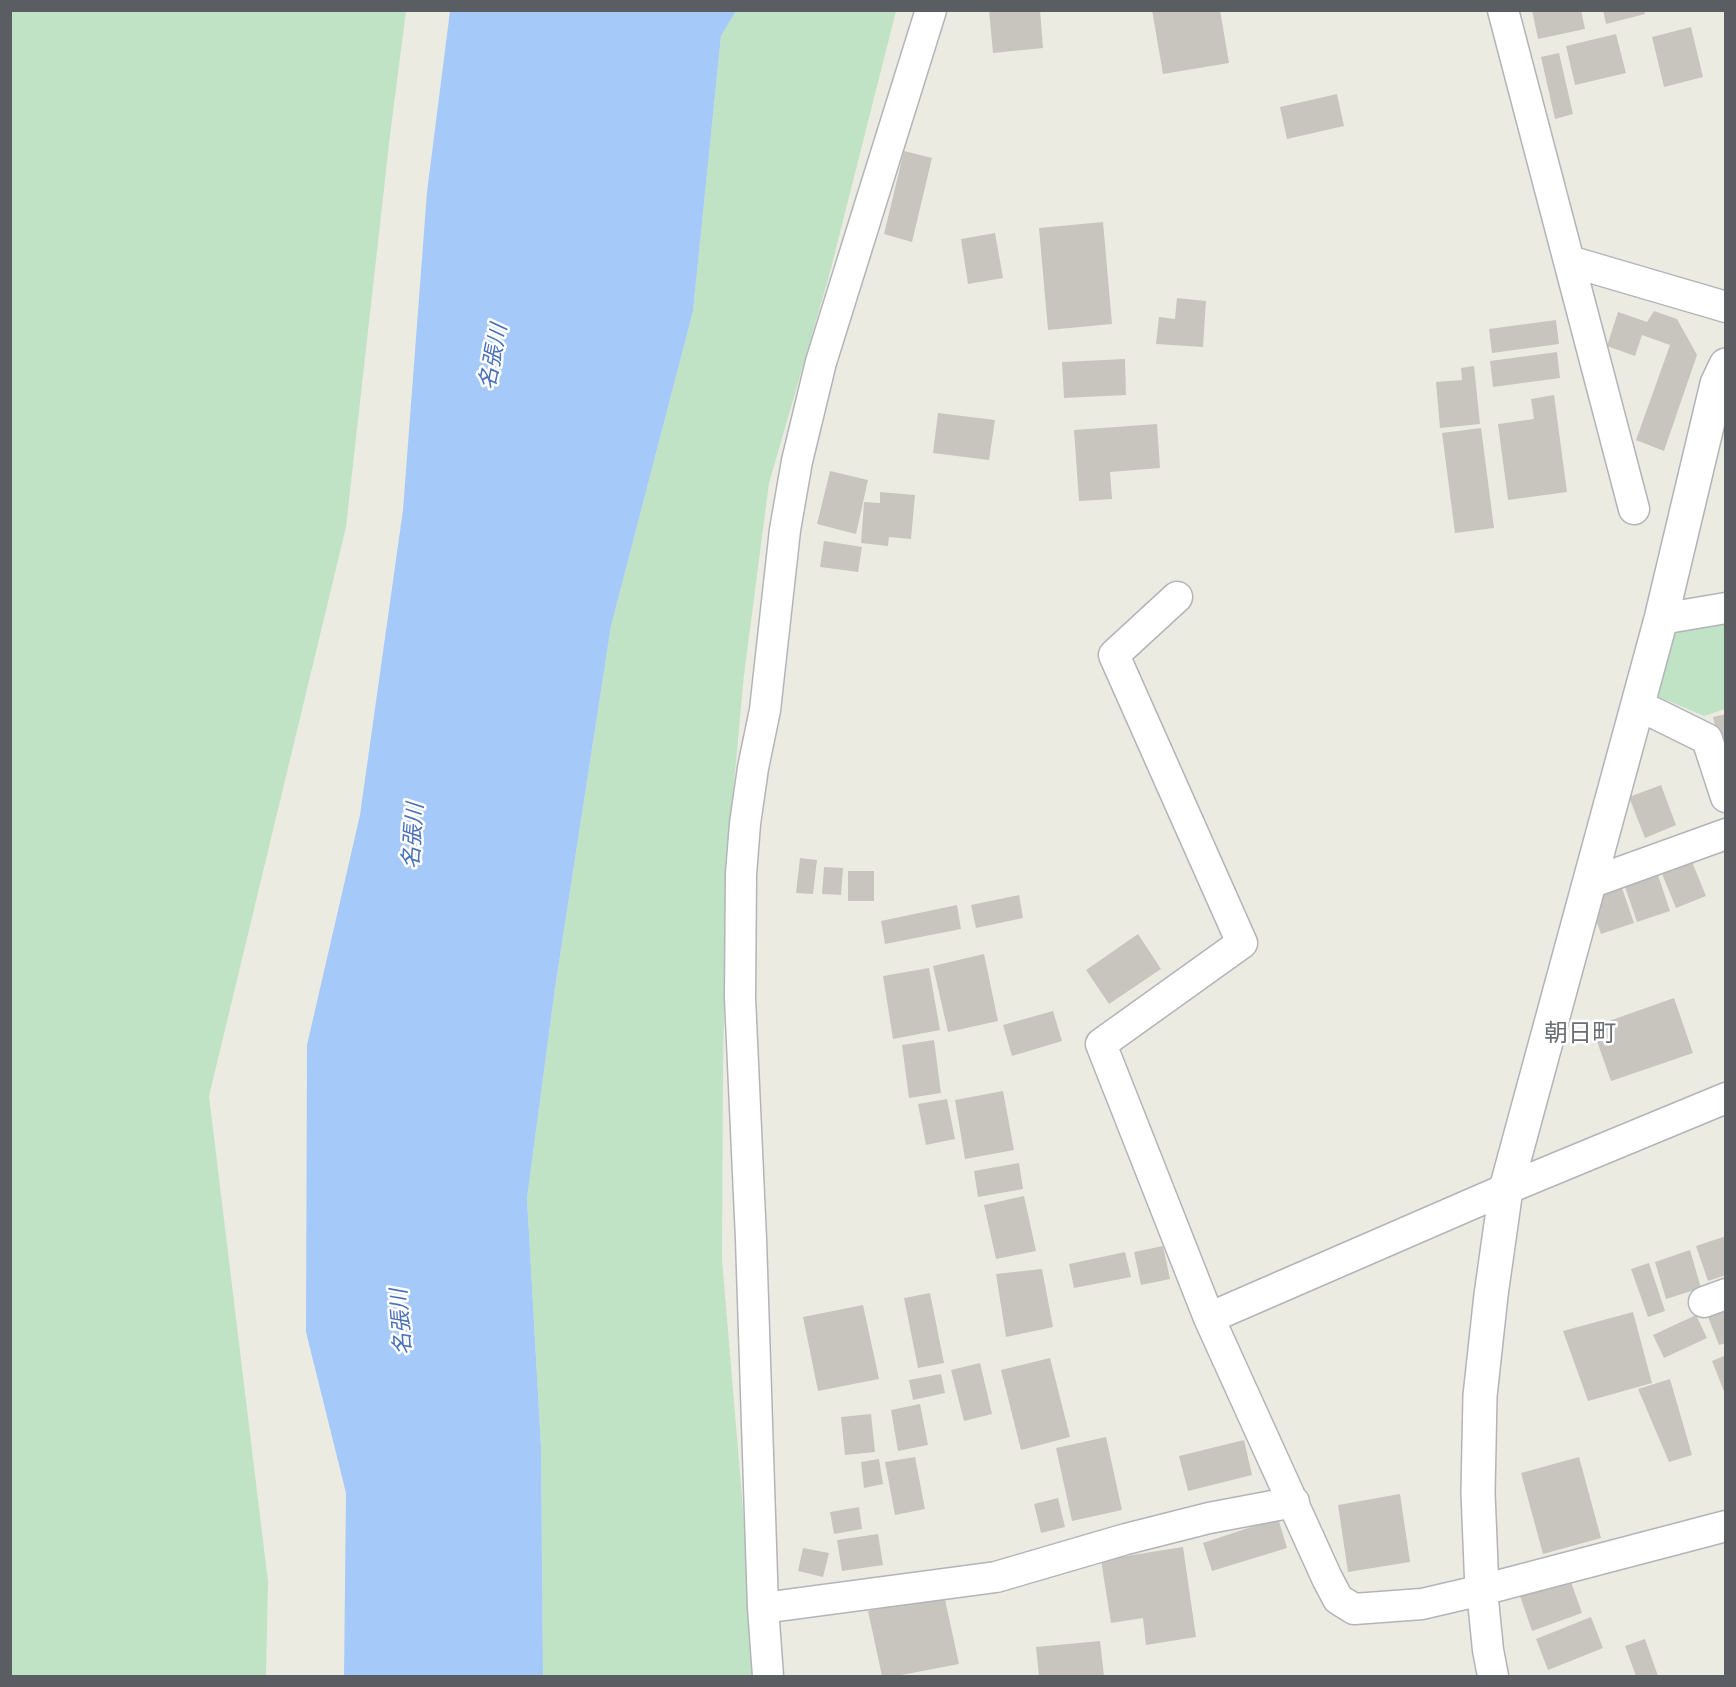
<!DOCTYPE html>
<html>
<head>
<meta charset="utf-8">
<style>
	body { margin:0 }
	#map { position:relative; width:1736px; height:1687px; overflow:hidden; background:#ecebe2; font-family:"Fira Sans Condensed",sans-serif }
	canvas { display:block }
	.frame { position:absolute; inset:0; border:12px solid #5a5d62; pointer-events:none }
</style>
</head>
<body>
<div id="map">
<canvas width="1736" height="1687"></canvas>
<div class="frame"></div>
</div>
<script>
const ctx = document.querySelector('canvas').getContext('2d');
ctx.lineJoin = 'round';
function paint(path, color) { ctx.fillStyle = color; ctx.fill(path, 'evenodd'); }
function strokePath(path, color, width, dash) { ctx.strokeStyle = color; ctx.lineWidth = width; ctx.lineCap = dash ? 'butt' : 'round'; ctx.setLineDash(dash || []); ctx.stroke(path); }
function drawText(font, color, halo, rows, align = 'center') {
  ctx.font = font + ' "Fira Sans Condensed","Noto Sans JP",sans-serif'; ctx.lineWidth = 5; ctx.setLineDash([]); ctx.textBaseline = 'middle'; ctx.strokeStyle = halo; ctx.fillStyle = color; for (const [text, x, y, turn = 0] of rows) {
    ctx.save(); ctx.translate(x, y); ctx.rotate((+turn || 0) * Math.PI / 180); ctx.textAlign = isNaN(turn) ? turn : align; if (halo) ctx.strokeText(text, 0, 0); ctx.fillText(text, 0, 0); ctx.restore();
  }
}
paint(new Path2D(`
	M11,10L406,11L390,135L346,527L209,1096L268,1582L266,1676H11Z
	M736,11H896L829,276L769,483L744,675L727,858L723,1065L722,1259L757,1676H543L541,1447L527,1198L555,988L611,626L693,311L721,36Z
	M1725,620V709L1704,716L1647,692L1668,629Z`), '#c0e2c5');
paint(new Path2D(`
	M450,11H736L721,36L693,311L611,626L555,988L527,1198L541,1447L543,1676H344L346,1493L306,1332L307,1045L360,815L403,510L427,192Z`), '#a5c9f8');
paint(new Path2D(`
	M989,10H1040L1043,48L993,53Z
	M1152,10H1220L1229,63L1163,74Z
	M1532,10H1581L1585,29L1538,39Z
	M1603,10H1644L1645,14L1606,24Z
	M1691,27L1703,77L1664,87L1652,37Z
	M1616,34L1626,73L1575,85L1566,46Z
	M1559,53L1573,114L1555,119L1541,57Z
	M1337,94L1344,126L1287,139L1280,107Z
	M904,151L932,158L912,242L884,234Z
	M1103,222L1112,324L1048,330L1039,228Z
	M995,233L1003,278L968,284L961,239Z
	M1177,298L1206,301L1203,347L1156,344L1159,317L1175,319Z
	M1654,311L1677,319L1697,355L1664,451L1636,440L1670,345L1642,335L1635,356L1607,346L1618,312L1647,322Z
	M1556,320L1559,344L1492,353L1489,329Z
	M1557,352L1560,378L1493,387L1490,361Z
	M1125,359L1126,395L1064,398L1062,362Z
	M1474,366L1480,424L1440,428L1436,382L1462,380L1461,368Z
	M1554,395L1567,492L1508,500L1498,424L1534,419L1531,399Z
	M938,413L995,420L989,460L933,453Z
	M1157,424L1160,468L1110,472L1112,499L1079,501L1074,430Z
	M1481,428L1494,528L1455,533L1442,433Z
	M830,471L868,480L856,534L817,524Z
	M880,492L915,495L911,539L889,537L888,546L861,543L864,502L880,503Z
	M824,541L862,547L858,572L820,567Z
	M1726,714V769H1725L1713,717Z
	M1661,785L1676,825L1645,838L1629,797Z
	M1690,857L1706,896L1676,908L1660,869Z
	M800,858L817,860L813,894L796,893Z
	M824,867L843,868L841,895L822,894Z
	M848,871H874V901H848Z
	M1657,872L1670,911L1637,922L1624,884Z
	M1621,885L1634,923L1601,934L1588,897Z
	M1019,895L1023,918L976,928L971,905Z
	M957,905L961,929L885,944L881,921Z
	M1138,934L1161,969L1109,1004L1086,970Z
	M984,954L998,1021L948,1032L933,966Z
	M929,968L940,1030L893,1039L883,976Z
	M1674,998L1693,1053L1611,1081L1592,1027Z
	M1053,1011L1062,1041L1012,1056L1003,1025Z
	M934,1040L941,1093L909,1098L902,1045Z
	M1003,1091L1014,1150L965,1159L955,1100Z
	M947,1099L955,1139L926,1145L918,1104Z
	M1019,1163L1023,1189L978,1197L974,1171Z
	M1024,1196L1036,1251L996,1259L984,1205Z
	M1726,1236V1275L1708,1281L1696,1246Z
	M1163,1246L1170,1279L1141,1285L1134,1252Z
	M1690,1250L1701,1288L1666,1299L1655,1262Z
	M1125,1252L1131,1277L1074,1288L1069,1264Z
	M1649,1263L1665,1311L1648,1317L1631,1269Z
	M1042,1269L1053,1327L1006,1337L996,1274Z
	M930,1293L944,1363L918,1368L904,1298Z
	M863,1305L879,1379L818,1391L803,1317Z
	M1726,1311V1343L1719,1345L1708,1317Z
	M1633,1312L1652,1383L1588,1401L1563,1331Z
	M1696,1315L1707,1338L1664,1358L1653,1335Z
	M1726,1355V1394H1725L1712,1361Z
	M1050,1358L1070,1437L1021,1450L1001,1370Z
	M980,1363L992,1414L964,1421L951,1370Z
	M941,1374L945,1393L913,1400L909,1380Z
	M1670,1379L1692,1455L1669,1462L1638,1389Z
	M920,1404L928,1445L898,1451L891,1410Z
	M871,1414L875,1452L845,1455L841,1417Z
	M1106,1437L1122,1510L1072,1521L1056,1448Z
	M1244,1440L1252,1475L1188,1491L1179,1456Z
	M915,1457L925,1509L895,1515L885,1462Z
	M1579,1457L1601,1538L1543,1554L1521,1473Z
	M879,1459L883,1484L864,1488L861,1462Z
	M1400,1494L1410,1562L1348,1572L1338,1505Z
	M1058,1498L1065,1527L1041,1533L1034,1504Z
	M859,1507L862,1529L834,1534L830,1512Z
	M1278,1518L1287,1548L1212,1571L1203,1543Z
	M878,1534L883,1565L842,1571L837,1540Z
	M1183,1547L1196,1637L1146,1645L1143,1618L1111,1623L1101,1560Z
	M803,1548L829,1553L823,1577L798,1571Z
	M1570,1579L1582,1613L1532,1631L1520,1596Z
	M944,1595L959,1664L896,1676H882L868,1611Z
	M1591,1617L1603,1648L1548,1670L1536,1639Z
	M1645,1639L1658,1676H1636L1625,1646Z
	M1100,1641L1104,1676H1039L1036,1647Z`), '#c8c5bf');
const minor = new Path2D(`
	M1503,10L1634,509
	M1569,261L1726,307
	M1177,597L1114,655L1242,943L1101,1044L1209,1318L1327,1578L1338,1599L1354,1609L1422,1604L1482,1590L1726,1526
	M1661,619L1726,608
	M1638,705L1707,739L1726,797
	M1590,883L1726,834
	M1704,1302L1726,1294
	M1209,1318L1506,1189L1726,1098
	M1482,1590L1488,1650L1493,1676
	M763,1608L996,1577L1126,1539L1209,1518L1294,1502
	M768,1676L763,1608L751,1239L740,998L741,874L745,824L753,768L765,710L785,530L797,461L821,362L931,10`);
const tertiary = new Path2D(`
	M1482,1590L1478,1493L1480,1396L1491,1295L1506,1189L1661,619L1717,384L1726,365`);
strokePath(minor, '#b2b4b8', 33);
strokePath(tertiary, '#b2b4b8', 36);
strokePath(minor, '#fff', 30);
strokePath(tertiary, '#fff', 33);
drawText('italic 22px', '#4a71ba', '#fff', [
	["名張川",494,357,-79],
	["名張川",414,836,-86],
	["名張川",402,1322,-94]
]);
drawText('24px', '#6b6e74', '#fff', [
	["朝日町",1580,1034]
]);
</script>
</body>
</html>
